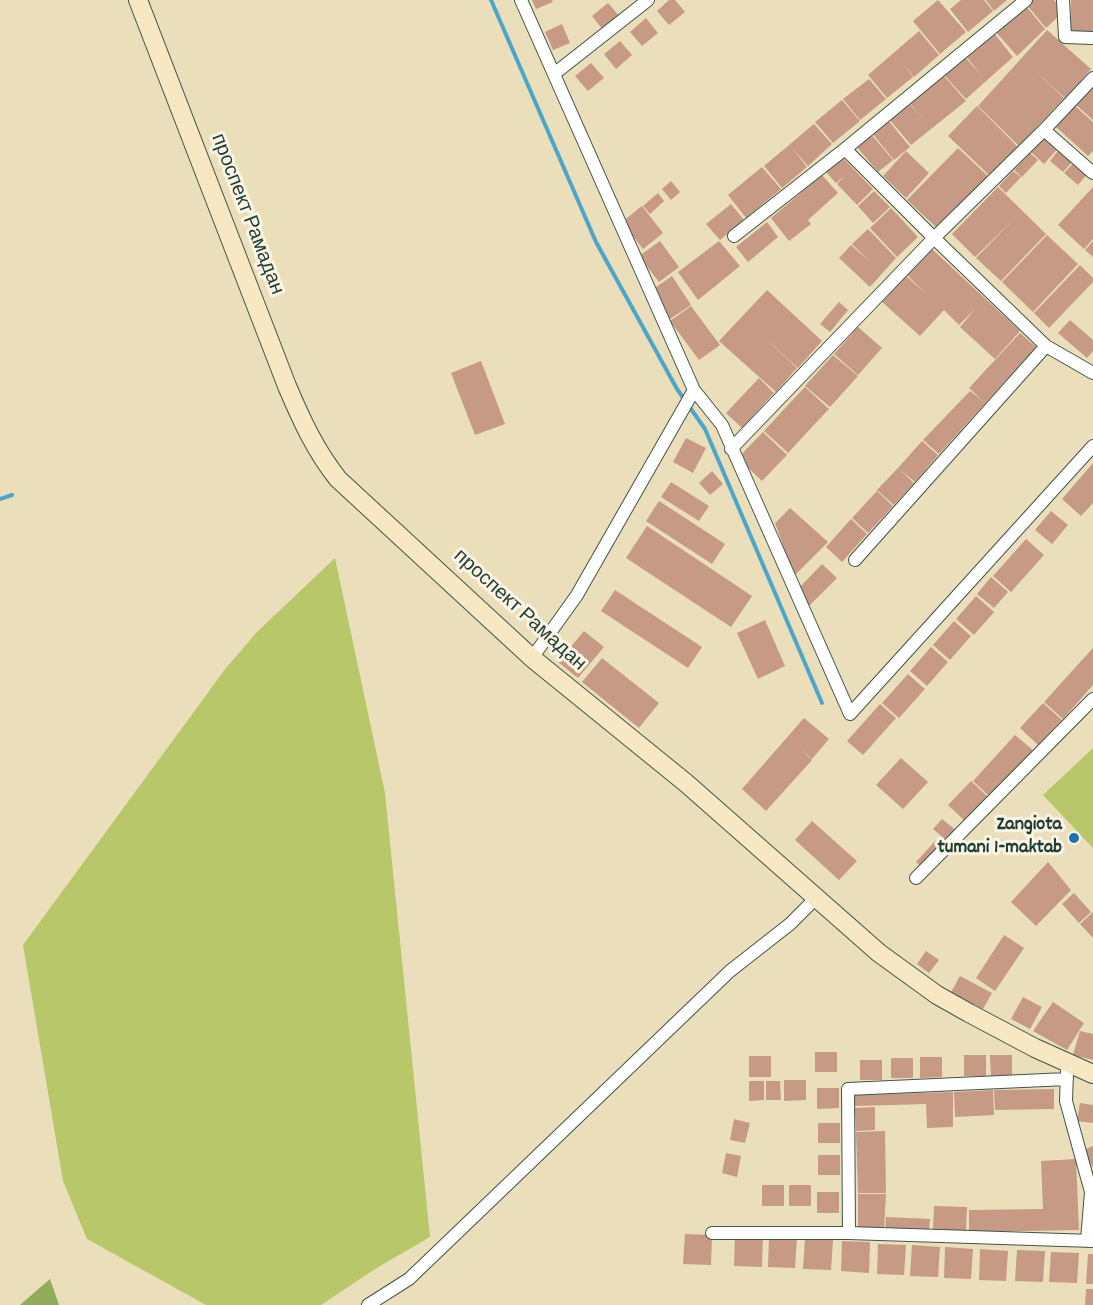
<!DOCTYPE html>
<html>
<head>
<meta charset="utf-8">
<style>
	body { margin:0 }
	canvas { display:block; background:#ebdeba }
</style>
</head>
<body>
<canvas width="1093" height="1305"></canvas>
<script>
const ctx = document.querySelector('canvas').getContext('2d');
ctx.lineJoin = 'round';
function paint(path, color) { ctx.fillStyle = color; ctx.fill(path, 'evenodd'); }
function strokePath(path, color, width, dash) { ctx.strokeStyle = color; ctx.lineWidth = width; ctx.lineCap = dash ? 'butt' : 'round'; ctx.setLineDash(dash || []); ctx.stroke(path); }
function drawText(font, color, halo, rows, align = 'center') {
  ctx.font = font + ' Dekko,sans-serif'; ctx.lineWidth = 6; ctx.setLineDash([]); ctx.textBaseline = 'middle'; ctx.strokeStyle = halo; ctx.fillStyle = color; for (const [text, x, y, turn = 0] of rows) {
    ctx.save(); ctx.translate(x, y); ctx.rotate((+turn || 0) * Math.PI / 180); ctx.textAlign = isNaN(turn) ? turn : align; if (halo) ctx.strokeText(text, 0, 0); ctx.fillText(text, 0, 0); ctx.restore();
  }
}
paint(new Path2D(`
	M335,558L385,793L430,1237L375,1269L321,1305H206L87,1239L63,1181L23,945L226,668L257,632Z
	M1093,748V848L1043,795Z`), '#b7c769');
paint(new Path2D(`
	M50,1279L59,1305H20Z`), '#91ac5d');
strokePath(new Path2D(`
	M491,0L596,242L677,389L705,429L822,703
	M0,499L12,495`), '#4da6ca', 4);
paint(new Path2D(`
	M532,0H552L553,2L536,9Z
	M669,0H675L685,12L669,25L657,11Z
	M938,0L966,32L940,54L913,21Z
	M961,0H984L993,11L968,32L950,9Z
	M986,0H1007L994,11Z
	M1032,0H1054L1063,12L1046,28L1026,4Z
	M1071,0H1093V31H1071Z
	M608,3L620,17L604,31L592,16Z
	M1025,5L1045,29L1017,56L995,31Z
	M646,18L658,33L642,46L630,32Z
	M562,24L570,43L553,50L545,32Z
	M1047,30L1091,69L1065,98L1029,65L1064,98L1019,146L978,106Z
	M919,31L939,55L914,77L903,64L913,77L887,98L868,75Z
	M994,33L1013,57L966,99L944,75L965,57L983,77L966,56Z
	M620,41L632,55L616,69L604,54Z
	M591,63L604,78L588,91L575,76Z
	M943,75L966,101L911,145L889,119L909,103L924,120L909,102Z
	M869,79L886,99L860,120L843,99Z
	M1093,84V120L1075,104Z
	M842,100L860,121L833,143L815,122Z
	M1074,105L1093,122V151L1088,156L1055,126Z
	M977,106L1018,147L990,176L948,136Z
	M888,120L910,147L894,160L872,133Z
	M814,124L832,144L808,166L792,148L807,167L782,188L764,166Z
	M871,134L893,160L878,172L856,146Z
	M1047,134L1060,146L1044,164L1031,152Z
	M1061,147L1075,159L1063,172L1050,161Z
	M958,148L989,177L938,229L907,200Z
	M906,151L929,173L906,198L883,176Z
	M1030,153L1038,160L1022,177L1014,170Z
	M842,157L873,189L857,205L837,184L845,176L836,183L826,172Z
	M1076,160L1089,172L1078,185L1064,173Z
	M762,167L781,189L746,218L728,195Z
	M1013,171L1021,177L1006,193L999,186Z
	M822,175L838,193L808,220L811,224L789,241L771,218Z
	M671,181L680,192L671,200L662,189Z
	M998,187L1046,234L1001,281L976,258L1014,219L975,257L952,234Z
	M1093,187V239L1084,249L1058,225Z
	M874,191L890,207L873,223L858,206Z
	M658,193L664,201L650,214L643,206Z
	M731,204L744,220L720,240L706,224Z
	M642,206L663,233L643,249L622,222Z
	M891,208L918,237L897,257L870,228Z
	M767,222L778,237L748,262L736,247Z
	M868,229L896,258L870,287L839,258L851,245L870,262L852,244Z
	M1047,235L1078,264L1033,312L1002,282Z
	M660,241L679,267L659,282L639,256Z
	M719,241L740,266L698,300L678,272Z
	M1093,241V257L1085,250Z
	M932,249L1020,331L995,359L960,327L976,308L959,325L944,310L920,336L882,302L906,276L927,295L907,275Z
	M1080,265L1093,278V282L1049,328L1034,313Z
	M672,276L691,305L670,319L653,289Z
	M767,290L822,341L798,368L758,332L797,368L776,392L719,341Z
	M839,302L848,310L830,332L820,324Z
	M691,306L720,345L699,360L670,321Z
	M1070,320L1093,340V351L1087,358L1058,333Z
	M858,327L882,348L858,375L834,354Z
	M1020,333L1036,347L939,454L923,440L970,391L983,401L969,388Z
	M833,355L858,376L830,407L805,386Z
	M481,361L505,424L475,435L451,373Z
	M759,378L774,393L742,428L726,413Z
	M805,387L829,409L812,427L788,405Z
	M788,405L812,427L788,453L764,431Z
	M763,432L787,455L762,481L738,458Z
	M686,438L706,448L693,473L673,462Z
	M922,441L938,455L915,482L898,468Z
	M1093,463V503L1081,516L1062,499Z
	M898,468L914,483L894,505L877,490Z
	M712,471L723,484L710,495L699,483Z
	M671,482L709,506L699,521L661,497Z
	M877,491L893,506L868,533L852,518Z
	M659,501L725,544L712,564L646,521Z
	M790,508L828,542L794,576L775,523Z
	M1051,511L1068,525L1052,544L1035,530Z
	M851,519L867,534L842,562L826,547Z
	M647,526L752,596L731,627L626,558Z
	M1026,539L1044,555L1011,592L993,576Z
	M822,564L837,578L809,606L798,589Z
	M991,577L1008,592L994,608L977,594Z
	M615,590L702,647L688,668L601,611Z
	M976,596L994,612L974,635L956,619Z
	M765,620L785,666L758,679L737,633Z
	M954,621L971,636L950,660L933,645Z
	M584,631L604,647L578,678L558,662Z
	M931,647L948,662L927,686L910,671Z
	M1093,648V685L1063,719L1044,702Z
	M602,658L659,703L639,728L582,682Z
	M908,674L925,689L899,718L882,703Z
	M1043,703L1062,720L1038,745L1020,728Z
	M880,704L896,718L863,755L847,741Z
	M804,718L829,739L812,759L802,750L812,760L766,811L742,789Z
	M1015,735L1033,750L990,797L973,781Z
	M901,758L928,782L903,809L876,785Z
	M971,781L989,798L966,822L948,805Z
	M942,819L957,831L948,842L933,829Z
	M812,821L857,861L839,880L795,840Z
	M936,840L943,846L924,869L916,862Z
	M1048,862L1071,890L1036,926L1011,902Z
	M1074,893L1091,912L1079,923L1062,904Z
	M1093,912V938L1080,924Z
	M1004,935L1024,948L995,991L976,978Z
	M926,951L939,960L929,973L917,964Z
	M960,976L992,993L983,1009L951,992Z
	M1023,997L1042,1007L1030,1029L1011,1019Z
	M1053,1002L1084,1023L1067,1050L1033,1031Z
	M1080,1031L1093,1034V1060L1073,1055Z
	M815,1052H837V1072H815Z
	M964,1055H986V1076H964Z
	M990,1055H1012V1076H991Z
	M749,1056H771V1077H749Z
	M920,1057H942V1077L920,1078Z
	M891,1058H913V1078H891Z
	M860,1060H882V1080H860Z
	M784,1080H806V1100L784,1101Z
	M749,1081H764V1100L749,1101Z
	M766,1081H780L781,1100H766Z
	M817,1088H839V1108L817,1109Z
	M1054,1089V1109L995,1110L994,1090Z
	M993,1090L994,1115L955,1117L954,1092Z
	M953,1092V1127L927,1128L926,1104L855,1106L854,1095Z
	M1080,1103L1093,1105V1123L1077,1121Z
	M875,1107V1130L856,1131L855,1108Z
	M734,1119L750,1123L745,1143L730,1140Z
	M818,1123H840V1143H818Z
	M885,1131L886,1193H858L856,1132Z
	M1093,1146V1168L1084,1150Z
	M726,1153L741,1156L737,1177L722,1173Z
	M818,1155H840V1175H818Z
	M1076,1159L1079,1230L969,1232V1210L1043,1209L1041,1161Z
	M762,1185H784V1206H762Z
	M789,1185H811V1206H789Z
	M817,1192H839V1213H817Z
	M858,1194H886L884,1229L858,1228Z
	M934,1206L967,1207L966,1232L933,1231Z
	M886,1217L930,1219L929,1231L885,1229Z
	M685,1234L712,1235L711,1265L683,1264Z
	M735,1236L763,1237L762,1267L734,1266Z
	M769,1237L797,1238L795,1268L768,1267Z
	M805,1238L833,1240L831,1270L803,1269Z
	M842,1241L870,1242L869,1273L841,1271Z
	M878,1244L906,1245L904,1275L877,1274Z
	M912,1245L940,1247L938,1277L910,1276Z
	M945,1247L973,1249L971,1279L944,1278Z
	M980,1249L1008,1251L1006,1281L979,1280Z
	M1017,1250L1045,1251L1043,1282L1015,1281Z
	M1051,1252L1079,1253L1077,1283L1049,1282Z
	M1088,1254H1093V1284H1086Z
	M1086,1289H1093V1305H1085Z`), '#c69a85');
const street = new Path2D(`
	M521,0L694,390L722,425L850,714L1093,446
	M1063,0L1065,37L1093,38
	M554,74L648,0
	M1044,130L1093,173
	M845,149L934,238L1046,346L1093,373
	M734,236L845,149L1026,0
	M731,449L934,238L1044,130L1093,78
	M855,560L1046,346
	M532,658L577,595L694,390
	M916,878L1093,699
	M1067,1071L1066,1101L1091,1192L1087,1240
	M712,1233H849L1093,1241
	M849,1233L848,1089L1067,1079
	M368,1305L409,1279L730,971L790,924L816,898`);
const secondary = new Path2D(`
	M138,0L287,386C301,419 315,450 338,479L532,658L686,783L879,953L937,995L969,1013L1035,1048L1093,1074`);
strokePath(street, '#3e5548', 14);
strokePath(secondary, '#3e5548', 20);
strokePath(street, '#fff', 12);
strokePath(secondary, '#f7e8c3', 18);
for (const [x, y, r, color] of [
	[1074,838,6,"#1f6fb2"]
]) { const dot = new Path2D(); dot.arc(x, y, r, 0, 2 * Math.PI); ctx.fillStyle = color; ctx.fill(dot); strokePath(dot, '#fcf5e5', 2); }
drawText('20px', '#1f3d34', '#fcf5e5', [
	["проспект Рамадан",245,215,69],
	["проспект Рамадан",518,612,42]
]);
drawText('bold 20px', '#1f3d34', '#fcf5e5', [
	["Zangiota",1062,826],
	["tumani 1-maktab",1062,849]
], 'right');
</script>
</body>
</html>
